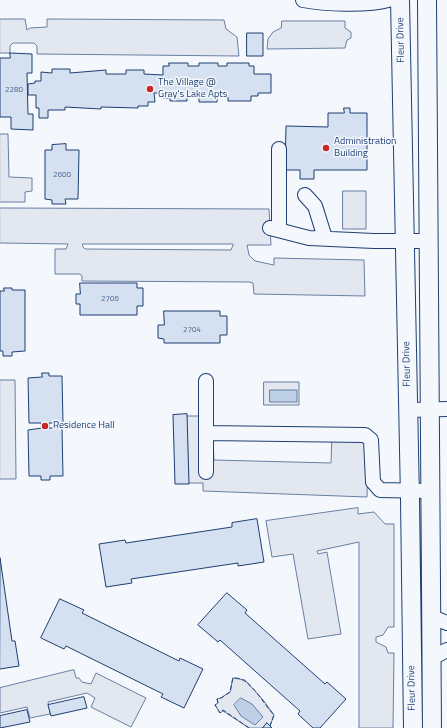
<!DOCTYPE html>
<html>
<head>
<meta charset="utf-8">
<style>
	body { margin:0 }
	canvas { display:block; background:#f4f7fb }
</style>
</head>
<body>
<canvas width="447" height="728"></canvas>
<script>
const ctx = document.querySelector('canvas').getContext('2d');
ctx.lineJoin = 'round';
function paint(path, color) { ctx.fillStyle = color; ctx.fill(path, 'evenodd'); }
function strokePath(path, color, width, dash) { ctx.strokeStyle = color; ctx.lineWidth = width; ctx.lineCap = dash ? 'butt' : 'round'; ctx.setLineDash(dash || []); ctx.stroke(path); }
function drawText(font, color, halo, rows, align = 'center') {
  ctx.font = font + ' "Titillium Web",sans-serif'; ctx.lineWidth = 3; ctx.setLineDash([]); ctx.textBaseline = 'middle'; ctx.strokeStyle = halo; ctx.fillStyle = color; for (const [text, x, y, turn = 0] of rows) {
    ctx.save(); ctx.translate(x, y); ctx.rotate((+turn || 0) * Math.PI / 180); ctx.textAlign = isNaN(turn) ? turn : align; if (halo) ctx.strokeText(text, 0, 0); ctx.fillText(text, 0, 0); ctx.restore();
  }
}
const parking = new Path2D(`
	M0,19H25L27,30L30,28L47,27V19L224,20L226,29L237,37L239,56L37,54V46L34,43H13L10,46V53H0Z
	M282,21H345V28L351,32V38L347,40L345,48L267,49L268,39L273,32L281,28Z
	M0,134H8L9,177L32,178V191L25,192V202H0Z
	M343,191H366V229H343Z
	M0,208L269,209L271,245H247L249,255L255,261L274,265V258L364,260L365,296L254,294L253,283L249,282L82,281V276L80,274H55V249H66L68,244L0,243ZM83,244H233V245L231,250L85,249L83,247Z
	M0,380H15L16,479H0Z
	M264,382H299V405H264Z
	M187,416H212L214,460L331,463L332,434H368L367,497L203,491V483H189Z
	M358,508V514L374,512L385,524H394V627H388L383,635L376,637V642L386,647L388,653H394L393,728H359V542L317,551L318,554L327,552L341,634L308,639L293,554L272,557L266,521Z
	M74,670L76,678H79L82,682L91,684L96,673L146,698L131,727L91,707L95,698L87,693L48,702L50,714L30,718L27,707L0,713V688Z
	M233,678L245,680L264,701L274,715L270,726L267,723L262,728H249L223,711L220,713L215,705L218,703L217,699L221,698L230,692Z`);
paint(parking, '#e3e8f0');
strokePath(parking, '#687fa3', 1);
const water = new Path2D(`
	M270,390H297V402H270Z
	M241,698L252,704L263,717L255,725L241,716L234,705Z`);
paint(water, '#bed0e5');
strokePath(water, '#687fa3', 1);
const building = new Path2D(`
	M247,33H263V56H247Z
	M10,53L32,54V73H27L28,114H33V130L11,129V117H0V58H10Z
	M169,63H188V66H199V63H218V66H227V63H249V66H254V74H271V93H258V96H251V101H228V97H217V102H199V97H187V101H170V98H163V93H154L155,102H148V106H138V108L101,107V109L65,107V110H48V118H39V108H36V95H28V84L35,83V81H41V72L52,73V69H70V73L106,70V74H126V70H144V74L163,75V66H169Z
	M344,108H350V113H367V170H314V179H300V170H285L286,126L328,127V113H344Z
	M66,144V150H79L78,199H65L66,204H52V200L45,199V150H52V145Z
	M80,283H137V288H143V306H137V315H80V304H76V294H80Z
	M4,288H12V290H25V351L12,352V356H3V351H0V291H4Z
	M164,311H220V316H227V335H220V343H164V339L158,338V325H164Z
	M42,373H49V376H62L63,423H49V428H62L63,476H50V480H41V476H29L28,430L42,428L41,423H29L28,378L42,377Z
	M187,414L189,484H175L173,415Z
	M257,519L264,562L238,566V563L131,579L132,583L106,587L99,544L125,540L126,543L232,527V523Z
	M0,558L12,641H15L19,666L0,669Z
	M227,593L247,610L245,613L325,684L327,682L346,699L320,728H313L298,714L300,711L220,640L218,642L198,625Z
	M60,599L84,610L82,613L179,661L180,658L203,669L184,708L161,697L163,694L66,646L64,649L41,638Z
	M84,697L87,708L51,716L48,705Z
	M27,710L30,722L0,728V716Z
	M267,723L272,728H263Z`);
paint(building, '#d5e0f0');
strokePath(building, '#1d3f73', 1);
const minor = new Path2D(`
	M303,0C324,4 367,6 388,0
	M279,149V229
	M305,195L315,206L325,238
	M270,228L309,238L374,241H430
	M408,410L447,409
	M206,433L365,435L371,440L373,482L380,490L431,491
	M206,472V381
	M432,617L447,623
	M432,658L447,650`);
const major = new Path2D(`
	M400,0L410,499L413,728
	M427,0L432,728`);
strokePath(minor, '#1d3f73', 16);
strokePath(major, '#1d3f73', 20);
strokePath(minor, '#f4f7fb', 14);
strokePath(major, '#f4f7fb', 18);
strokePath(new Path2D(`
	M249,728L223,710L220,713L215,705L218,703L217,699L221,698L230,692L233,678C250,676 263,704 274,715L270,726L269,724`), '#1d3f73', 1, [5, 2]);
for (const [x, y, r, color] of [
	[150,89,4,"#c62828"],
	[326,148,4,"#c62828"],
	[45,426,4,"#c62828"]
]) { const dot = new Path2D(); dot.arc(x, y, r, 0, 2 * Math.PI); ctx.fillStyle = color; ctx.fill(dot); strokePath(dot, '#f4f7fb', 1.5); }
drawText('8px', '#4b6792', null, [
	["2280",14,90],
	["2600",62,175],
	["2706",110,299],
	["2704",192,330]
]);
drawText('10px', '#1d3f73', '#f4f7fb', [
	["Fleur Drive",401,40,-91],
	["Fleur Drive",407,364,-91],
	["Fleur Drive",412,688,-91]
]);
drawText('10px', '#1d3f73', '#f4f7fb', [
	["The Village @",158,83],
	["Gray's Lake Apts",158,95],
	["Administration",334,142],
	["Building",334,154],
	["Residence Hall",53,426]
], 'left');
</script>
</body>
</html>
